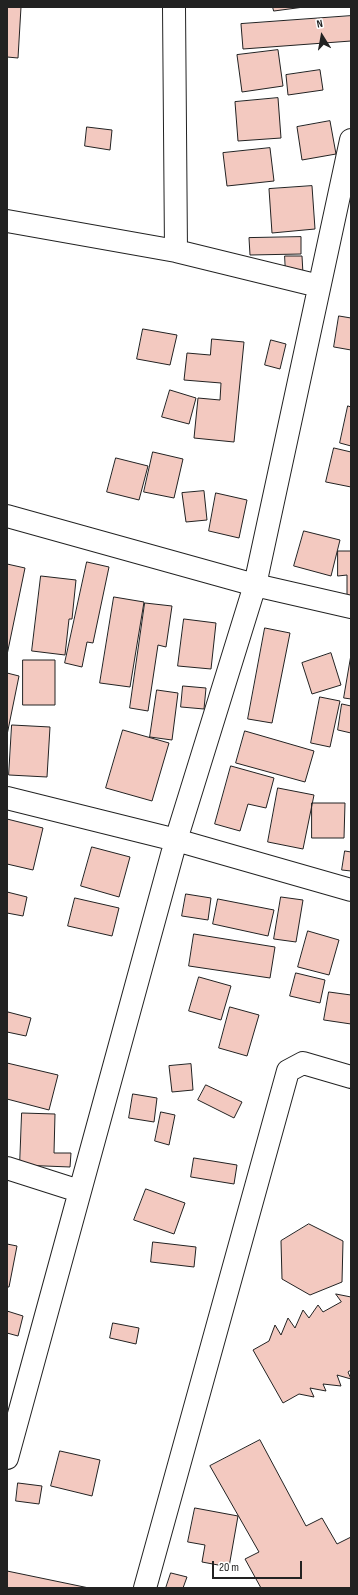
<!DOCTYPE html>
<html>
<head>
<meta charset="utf-8">
<style>
	body { margin:0 }
	#map { position:relative; width:358px; height:1595px; overflow:hidden; background:#fff; font-family:"Sofia Sans Condensed",sans-serif }
	canvas { display:block }
	.frame { position:absolute; inset:0; border:8px solid #222; pointer-events:none }
	.north { position:absolute; left:302px; top:16px; width:40px; height:40px; -webkit-text-stroke:3px #fff; paint-order:stroke; rotate:349deg; font-size:11px; font-weight:700; line-height:16px; text-align:center; color:#222 }
	.north::after { content:''; display:block; margin:auto; width:14px; height:18px; background:#222; clip-path:polygon(50% 0,100% 100%,50% 72%,0 100%) }
	.scale { position:absolute; left:212px; top:1561px; width:90px; height:18px; box-sizing:border-box; border:2px solid #222; border-top:0; padding-left:5px; font-size:12px; line-height:14px; white-space:nowrap; color:#222; -webkit-text-stroke:3px #fff; paint-order:stroke }
</style>
</head>
<body>
<div id="map">
<canvas width="358" height="1595"></canvas>
<div class="frame"></div>
<div class="north">N</div>
<div class="scale">20 m</div>
</div>
<script>
const ctx = document.querySelector('canvas').getContext('2d');
ctx.lineJoin = 'round';
function paint(path, color) { ctx.fillStyle = color; ctx.fill(path, 'evenodd'); }
function strokePath(path, color, width, dash) { ctx.strokeStyle = color; ctx.lineWidth = width; ctx.lineCap = dash ? 'butt' : 'round'; ctx.setLineDash(dash || []); ctx.stroke(path); }
const building = new Path2D(`
	M7,7H21L18,58L7,57Z
	M273,7H304L274,11Z
	M351,16V41L243,49L241,24Z
	M278,50L283,86L242,92L237,55Z
	M320,70L323,90L288,95L286,75Z
	M278,98L281,138L238,141L235,102Z
	M330,121L336,154L302,160L297,127Z
	M87,127L112,130L110,150L85,146Z
	M270,148L274,181L227,186L223,153Z
	M312,186L315,229L272,233L269,189Z
	M301,237V254L250,255L249,238Z
	M285,256H302L303,274L286,275Z
	M339,316L351,318V350L334,347Z
	M143,329L177,335L170,365L137,359Z
	M212,339L244,342L234,442L194,438L198,398L220,400L221,383L184,380L187,353L210,355Z
	M271,340L286,344L280,369L265,365Z
	M170,390L196,398L189,424L162,417Z
	M348,406L351,407V446L340,443Z
	M334,448L351,452V487L326,482Z
	M153,452L183,459L174,498L144,492Z
	M116,458L148,466L139,500L107,492Z
	M204,491L207,520L186,522L182,493Z
	M216,493L247,500L239,538L209,531Z
	M304,531L340,540L331,576L294,566Z
	M338,551H351V598H347V575L338,576Z
	M87,562L109,567L93,643L87,642L82,667L65,663Z
	M7,564L25,568L7,655Z
	M41,576L76,580L72,619H69L65,655L32,651Z
	M114,597L144,602L130,687L100,683Z
	M145,603L172,606L166,647L158,645L148,711L130,708Z
	M184,619L216,623L211,669L178,666Z
	M265,628L290,633L272,723L248,719Z
	M331,653L341,685L312,694L302,663Z
	M351,655V699L344,698Z
	M23,660H55V705H23Z
	M7,673L19,676L7,735Z
	M183,686L206,688L204,709L181,707Z
	M157,690L178,693L172,740L150,737Z
	M320,697L340,701L330,747L311,743Z
	M342,704L351,706V733L338,730Z
	M12,725L50,727L47,777L9,775Z
	M123,730L169,743L152,801L106,788Z
	M245,731L314,751L305,782L236,763Z
	M231,766L274,778L266,808L248,804L240,831L215,824Z
	M278,788L314,795L303,849L268,842Z
	M312,803H345L344,838H312Z
	M7,819L43,828L33,870L7,864Z
	M92,847L130,857L119,897L81,886Z
	M345,851L351,852V871L342,870Z
	M7,892L27,897L23,916L7,913Z
	M186,894L211,898L208,920L182,916Z
	M281,897L303,900L296,942L274,939Z
	M75,898L119,908L112,936L68,926Z
	M218,899L274,910L268,936L213,924Z
	M308,931L339,940L329,975L298,967Z
	M194,934L275,947L270,978L189,966Z
	M296,973L325,980L320,1003L290,996Z
	M199,977L231,986L221,1020L189,1011Z
	M329,992L351,995V1024L324,1020Z
	M230,1007L259,1015L247,1056L219,1048Z
	M8,1012L31,1018L26,1036L7,1032Z
	M7,1063L58,1075L49,1110L7,1099Z
	M191,1064L193,1090L172,1092L169,1066Z
	M206,1085L242,1102L234,1118L198,1100Z
	M133,1094L157,1098L154,1122L129,1118Z
	M161,1112L175,1115L169,1145L155,1141Z
	M22,1113L55,1114L54,1153H71L70,1167L20,1165Z
	M194,1158L237,1165L234,1184L191,1177Z
	M146,1189L185,1203L174,1234L134,1220Z
	M309,1224L343,1241L342,1282L310,1295L282,1279L281,1241Z
	M153,1242L196,1247L194,1267L151,1262Z
	M7,1244L17,1246L9,1287H7Z
	M336,1294L351,1297V1370L348,1372L351,1379L337,1375L341,1386L323,1384L326,1391L310,1388L314,1397L299,1394L283,1403L253,1350L269,1341L275,1325L281,1335L288,1318L295,1328L303,1310L309,1318L318,1305L323,1312L341,1302Z
	M7,1311L23,1316L18,1336L7,1333Z
	M113,1323L139,1328L136,1344L110,1338Z
	M260,1440L306,1526L322,1518L337,1544L351,1537V1588H261L245,1559L259,1552L210,1466Z
	M60,1451L100,1460L92,1496L51,1486Z
	M18,1483L42,1486L39,1504L16,1501Z
	M195,1508L238,1516L229,1567L202,1562L205,1545L188,1542Z
	M7,1571L89,1588H7Z
	M171,1573L187,1577L183,1588H166Z`);
paint(building, '#f3c9c0');
strokePath(building, '#222', 1);
const minor = new Path2D(`
	M174,7L176,251
	M7,221L176,251L319,286
	M7,516L255,585L351,607
	M7,798L176,840L351,890
	M7,1168L79,1191
	M7,1458L176,840L255,585L351,140
	M145,1588L288,1071L303,1063L351,1077`);
strokePath(minor, '#222', 24);
strokePath(minor, '#fff', 22);
</script>
</body>
</html>
